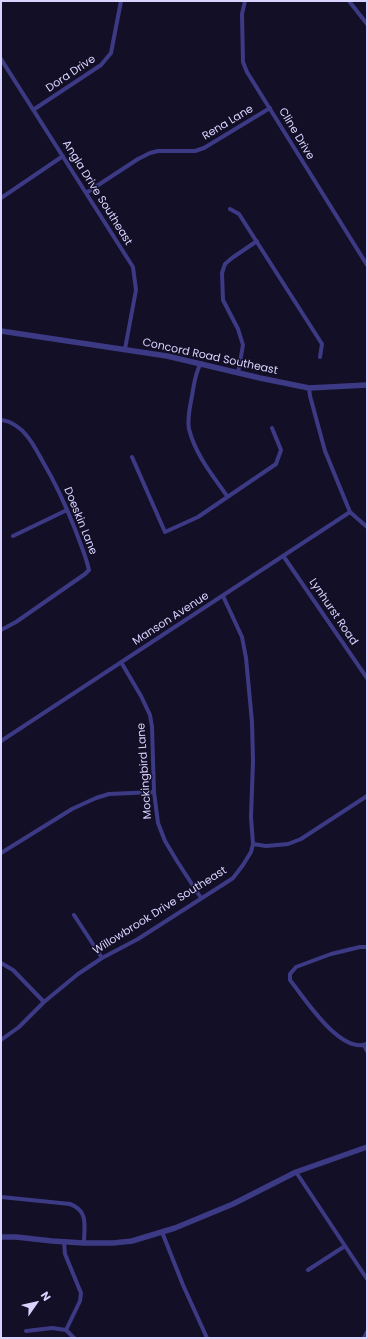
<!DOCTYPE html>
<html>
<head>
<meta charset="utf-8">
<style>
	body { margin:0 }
	#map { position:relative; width:368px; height:1339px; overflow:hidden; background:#130f26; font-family:Poppins,sans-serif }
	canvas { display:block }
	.frame { position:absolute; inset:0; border:2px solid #d9d4ff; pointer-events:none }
	.north { position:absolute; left:16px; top:1283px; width:40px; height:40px; -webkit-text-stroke:3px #130f26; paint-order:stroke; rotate:56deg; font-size:11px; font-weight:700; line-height:16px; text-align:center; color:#d9d4ff }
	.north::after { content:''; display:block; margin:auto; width:14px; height:18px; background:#d9d4ff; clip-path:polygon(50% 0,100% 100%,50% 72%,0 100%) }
</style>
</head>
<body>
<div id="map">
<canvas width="368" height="1339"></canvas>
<div class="frame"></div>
<div class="north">N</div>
</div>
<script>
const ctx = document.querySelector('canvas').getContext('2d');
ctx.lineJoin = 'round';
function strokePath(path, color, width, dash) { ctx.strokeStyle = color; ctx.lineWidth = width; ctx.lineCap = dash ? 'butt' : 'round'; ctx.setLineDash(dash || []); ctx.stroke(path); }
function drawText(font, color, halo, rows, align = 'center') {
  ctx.font = font + ' Poppins,sans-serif'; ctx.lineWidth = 3; ctx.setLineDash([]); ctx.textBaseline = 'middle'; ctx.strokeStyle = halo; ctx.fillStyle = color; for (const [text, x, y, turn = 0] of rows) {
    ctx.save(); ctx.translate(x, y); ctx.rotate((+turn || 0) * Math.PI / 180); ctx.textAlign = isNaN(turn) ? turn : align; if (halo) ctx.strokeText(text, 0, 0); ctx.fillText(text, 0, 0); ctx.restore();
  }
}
strokePath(new Path2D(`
	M245,1L242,14L243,62L247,72L367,265
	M349,1L367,24
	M1,59L133,267L136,290L125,349
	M33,110L101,65L111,53L121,1
	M86,193L138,159L150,153L158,151H195L204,148L270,108
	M1,198L63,156
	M230,209L239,214L322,344L320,357
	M201,363C195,373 194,384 192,396C190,406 187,419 189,429C195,454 213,476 227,496
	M238,373L243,345L238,329L223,300L222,273L225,264L232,258L257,241
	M309,388L310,396L325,451L350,512L367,527
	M1,420C11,421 21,428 27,436C33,443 38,453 43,462C56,484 66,506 75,529C80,543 86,556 89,570L85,574L16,622L1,630
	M132,457L165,532L198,517L276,464L281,450L272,428
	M13,536L67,510
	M284,557L367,678
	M121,662L141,696L150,715L152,727L154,792L158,823L165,841L177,861L201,898
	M1,741L350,512
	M253,844L266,846L288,844L301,839L367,796
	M1,853L72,809L96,798L109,794L154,792
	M74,915L102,958
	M367,947H360L331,954L296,967L290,974V980C305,999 340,1054 367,1044
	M1,963L13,970L44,1002
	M1,1040L19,1027L44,1002L78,974L102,958L138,939L227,882L233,878L243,865L251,852L253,844L251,817L253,761L252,722L246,658L242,637L223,596
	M364,1045L367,1051
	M296,1172L367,1279
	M1,1197L70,1204C89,1211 84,1226 84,1243
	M162,1232L183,1285L207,1338
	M308,1270L345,1246
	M66,1330L74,1338
	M26,1331L52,1328L66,1330L80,1301L81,1293L65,1254L64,1242
	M364,1338L367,1332`), '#3d3a85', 4);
strokePath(new Path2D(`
	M1,331L167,356L260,378L309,388L367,385
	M1,1237H16L52,1241L84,1243H113L132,1241L175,1228L233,1204L296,1172L367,1147`), '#3d3a85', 5.5);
drawText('11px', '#d9d4ff', '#130f26', [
	["Dora Drive",71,74,-34],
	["Rena Lane",228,123,-31],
	["Cline Drive",296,134,59],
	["Angla Drive Southeast",97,193,58],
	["Concord Road Southeast",210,357,12],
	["Doeskin Lane",80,521,68],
	["Lynhurst Road",333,612,56],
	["Manson Avenue",171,619,-33],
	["Mockingbird Lane",145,771,-94],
	["Willowbrook Drive Southeast",160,911,-32]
]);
</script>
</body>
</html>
